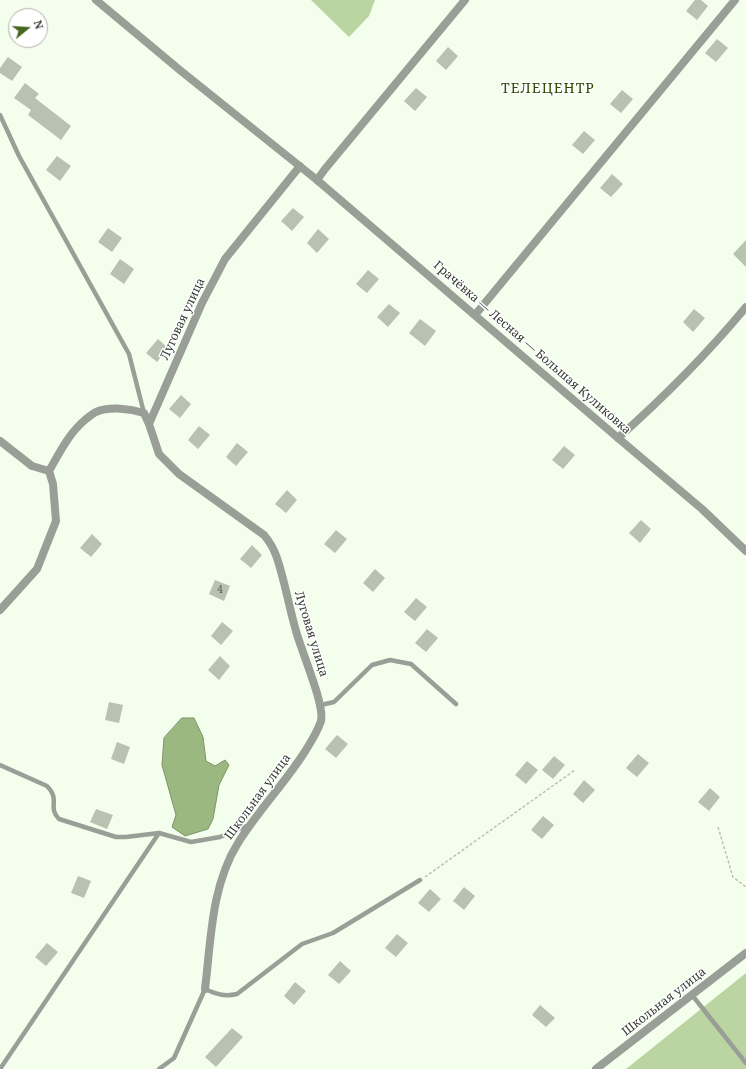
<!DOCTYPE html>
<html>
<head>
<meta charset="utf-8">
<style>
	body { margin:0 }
	#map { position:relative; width:746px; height:1069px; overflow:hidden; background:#f4feec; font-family:"Noto Serif",serif }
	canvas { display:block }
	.north { position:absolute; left:8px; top:8px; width:40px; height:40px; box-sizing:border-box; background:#fff; border:1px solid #afb1ae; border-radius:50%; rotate:72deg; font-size:11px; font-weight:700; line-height:16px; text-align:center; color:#373b34 }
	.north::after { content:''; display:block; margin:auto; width:14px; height:18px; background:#47681f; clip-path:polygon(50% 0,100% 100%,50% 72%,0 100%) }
</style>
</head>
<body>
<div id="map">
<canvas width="746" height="1069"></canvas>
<div class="north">N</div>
</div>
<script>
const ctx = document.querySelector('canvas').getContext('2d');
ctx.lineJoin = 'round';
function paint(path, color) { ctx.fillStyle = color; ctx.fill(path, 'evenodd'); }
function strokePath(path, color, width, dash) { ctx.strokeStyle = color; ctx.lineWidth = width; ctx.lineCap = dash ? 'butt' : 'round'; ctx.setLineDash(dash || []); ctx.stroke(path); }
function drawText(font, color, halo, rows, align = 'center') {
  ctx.font = font + ' "Noto Serif",serif'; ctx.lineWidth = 3; ctx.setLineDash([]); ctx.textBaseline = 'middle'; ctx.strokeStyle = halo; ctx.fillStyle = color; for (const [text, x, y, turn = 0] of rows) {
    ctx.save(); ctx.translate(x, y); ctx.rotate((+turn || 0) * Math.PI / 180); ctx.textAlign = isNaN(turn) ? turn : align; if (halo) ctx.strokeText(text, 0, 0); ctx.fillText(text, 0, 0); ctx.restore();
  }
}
paint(new Path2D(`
	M311,0H375L369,16L349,37Z
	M746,973V1069H626Z`), '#bad4a2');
const water = new Path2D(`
	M182,718H194L203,737L206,761L215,766L225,760L229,765L219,785L213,819L208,829L185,836L172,827L176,815L162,765L164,738Z`);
paint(water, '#9bb880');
strokePath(water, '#7d9269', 1);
paint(new Path2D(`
	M695,0H701L708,6L697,20L686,11Z
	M717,39L728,48L716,62L705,53Z
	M448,47L458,56L446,70L436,61Z
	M8,57L22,67L12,81L0,73V68Z
	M25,83L39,94L35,98L71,126L61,140L28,115L31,110L14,98Z
	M416,88L427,97L415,111L404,101Z
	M622,90L633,99L621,113L610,104Z
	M584,131L595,140L583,154L572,145Z
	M57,156L71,166L60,181L46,170Z
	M612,174L623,184L611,197L600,188Z
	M293,208L304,217L292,231L281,221Z
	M108,228L122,238L112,252L98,242Z
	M318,229L329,239L317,253L307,243Z
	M746,240V267L733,254Z
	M120,259L134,269L124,284L110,274Z
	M368,270L379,279L367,293L356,284Z
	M389,304L400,313L388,327L377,317Z
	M694,309L705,318L693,332L683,322Z
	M420,319L436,331L425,346L409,333Z
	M158,339L168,348L157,362L146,353Z
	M181,395L191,404L180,418L169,409Z
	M199,426L210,435L198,449L188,440Z
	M237,443L248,452L236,466L226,457Z
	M564,446L575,455L563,469L552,460Z
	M287,490L297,500L286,513L275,504Z
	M641,520L651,529L640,543L629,533Z
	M336,530L347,539L335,553L324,544Z
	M92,534L102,544L91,557L80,548Z
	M252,545L262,555L251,568L240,559Z
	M375,569L385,578L373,592L363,583Z
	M215,580L230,586L224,601L209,594Z
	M416,598L427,607L415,621L404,612Z
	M222,622L233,631L221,645L211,636Z
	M427,629L438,638L426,652L415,643Z
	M220,656L230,666L219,680L208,670Z
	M109,702L123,705L119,723L105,720Z
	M337,735L348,744L336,758L325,749Z
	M117,742L130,747L124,764L111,759Z
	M638,754L649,763L637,777L626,768Z
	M554,756L565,765L553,779L542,770Z
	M527,761L538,770L526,784L515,775Z
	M584,780L595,790L583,803L573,794Z
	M710,788L720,797L709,811L698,802Z
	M96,809L113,815L107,829L90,822Z
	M543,816L554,825L542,839L531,830Z
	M78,876L91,881L84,898L71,893Z
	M464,887L475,896L464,910L453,901Z
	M430,889L441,899L429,912L418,903Z
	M397,934L408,943L396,957L385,948Z
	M47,943L58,952L46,966L35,957Z
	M340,961L351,971L339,984L328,975Z
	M295,982L306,991L294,1005L284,996Z
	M540,1005L555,1018L546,1027L532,1015Z
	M232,1028L243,1037L216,1067L205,1057Z`), '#b8c2b0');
strokePath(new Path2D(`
	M718,827L733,877L746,887
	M425,877L575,770`), '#bac2b3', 1.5, [3, 2]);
strokePath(new Path2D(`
	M0,115L19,156L129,354L144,413
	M321,705L334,702L372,665L390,660L411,664L456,704
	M0,765L47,786C61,800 47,807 59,819L116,837H126L159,833L191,842L220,837L249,825
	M692,995L746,1063
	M0,1069L159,833
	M159,1069L174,1058L205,989C216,994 224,997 237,994L302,944L333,933L420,880`), '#999e96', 4.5);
strokePath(new Path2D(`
	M317,180L325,169L465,0
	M475,315L735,0
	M149,424L202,303L225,259L300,166
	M618,438C663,398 707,354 746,307
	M0,441L32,466L49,471
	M49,471C60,452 69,433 86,419C89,417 93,413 96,412C110,406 131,409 144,413L149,424L159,454L179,474L264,535C270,542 274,549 277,558C285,582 289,607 296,631C301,650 325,705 321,721C317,733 311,742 304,753C284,784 258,811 238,843C211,886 211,941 205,989
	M0,610L37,569L56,521L53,484L49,471
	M596,1069L746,953`), '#999e96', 8);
strokePath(new Path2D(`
	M96,0L181,71L317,180L618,438L702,509L746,551`), '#999e96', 8);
drawText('10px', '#575d53', null, [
	["4",220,590]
]);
drawText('12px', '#373b34', '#fff', [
	["Луговая улица",183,319,-65],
	["Грачёвка — Лесная — Большая Куликовка",532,348,41],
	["Луговая улица",311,634,73],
	["Школьная улица",258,797,-54],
	["Школьная улица",664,1002,-38]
]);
ctx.letterSpacing = '1px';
drawText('14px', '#304d05', '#fff', [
	["ТЕЛЕЦЕНТР",548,89]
]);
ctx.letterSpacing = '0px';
</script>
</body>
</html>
